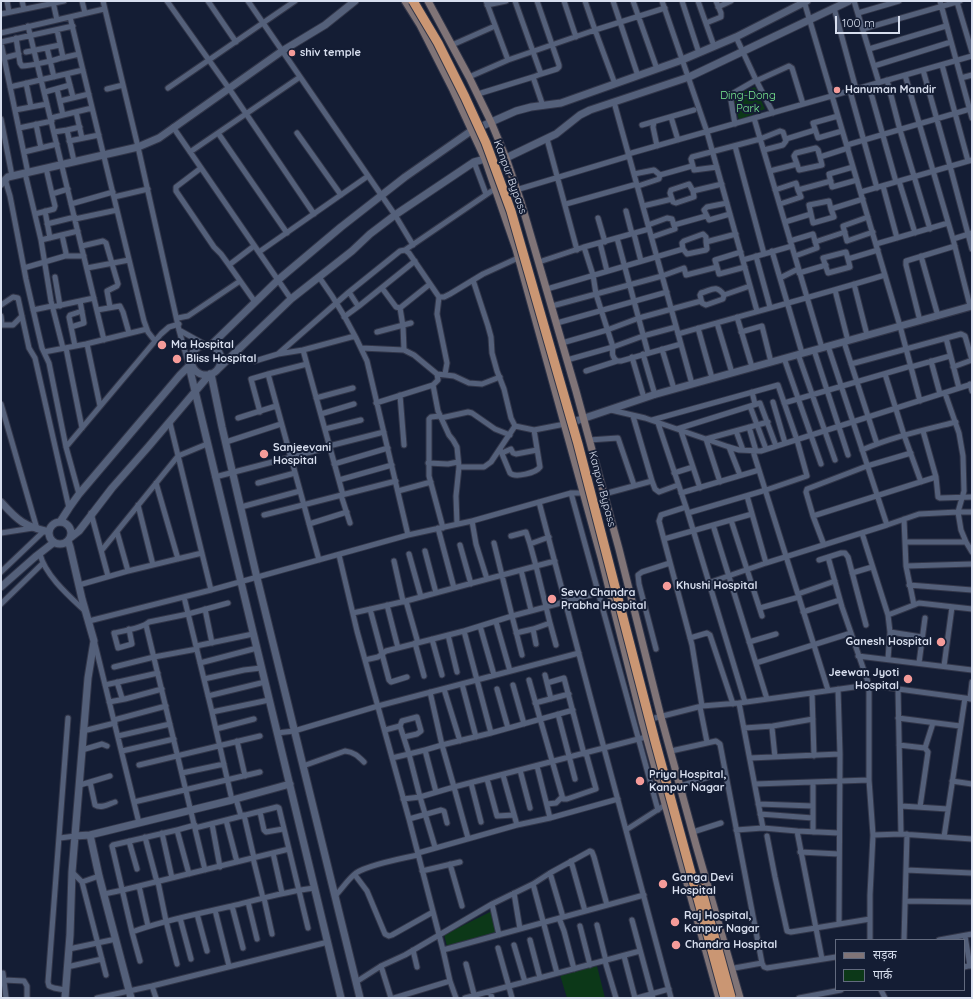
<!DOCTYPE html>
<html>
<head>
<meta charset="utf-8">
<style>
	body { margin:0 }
	#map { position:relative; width:973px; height:999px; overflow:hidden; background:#141d34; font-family:Quicksand,"Noto Sans Devanagari",sans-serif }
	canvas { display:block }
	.frame { position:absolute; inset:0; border:2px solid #d7deee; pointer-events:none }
	.legend { position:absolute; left:835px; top:939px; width:130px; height:52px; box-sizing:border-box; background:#141d34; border:1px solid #626a7e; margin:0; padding:5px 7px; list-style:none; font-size:12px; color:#d7deee }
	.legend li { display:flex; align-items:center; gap:8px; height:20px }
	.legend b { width:20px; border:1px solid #626a7e }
	.scale { position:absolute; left:835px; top:16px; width:65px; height:18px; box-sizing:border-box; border:2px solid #d7deee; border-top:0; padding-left:5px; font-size:12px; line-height:14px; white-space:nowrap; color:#d7deee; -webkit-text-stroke:3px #141d34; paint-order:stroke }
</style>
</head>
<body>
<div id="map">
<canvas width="973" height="999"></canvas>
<div class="frame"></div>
<ul class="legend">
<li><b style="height:5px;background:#807477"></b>सड़क</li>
<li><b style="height:11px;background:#0c3818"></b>पार्क</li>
</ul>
<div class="scale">100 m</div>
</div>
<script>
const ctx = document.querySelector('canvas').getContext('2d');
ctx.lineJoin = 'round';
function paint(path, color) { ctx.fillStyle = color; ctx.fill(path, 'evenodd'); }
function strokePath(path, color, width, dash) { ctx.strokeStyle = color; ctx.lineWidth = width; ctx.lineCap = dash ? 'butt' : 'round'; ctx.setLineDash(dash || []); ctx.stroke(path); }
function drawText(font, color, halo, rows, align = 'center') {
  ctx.font = font + ' Quicksand,sans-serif'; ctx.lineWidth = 4; ctx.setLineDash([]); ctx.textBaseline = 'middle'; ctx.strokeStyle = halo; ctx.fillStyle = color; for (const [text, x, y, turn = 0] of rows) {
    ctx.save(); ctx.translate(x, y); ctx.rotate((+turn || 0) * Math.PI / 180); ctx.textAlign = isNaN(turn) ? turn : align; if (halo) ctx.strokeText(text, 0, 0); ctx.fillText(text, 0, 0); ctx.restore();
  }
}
paint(new Path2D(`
	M755,87L765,109L739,120L733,96Z
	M492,911L496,932L447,946L444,935Z
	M597,966L605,998H567L560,975Z`), '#0c3818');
const minor = new Path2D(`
	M7,1L9,12
	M22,1L24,9
	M82,1L85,13
	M103,1L138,147L179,330L189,366
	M167,1L228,87L314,214
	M208,1L236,42
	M248,1L395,215L413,245
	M486,1L508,60
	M515,1L541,74L533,77L543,106
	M537,1L559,65V67L557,69L541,74
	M564,1L576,37
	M585,1L595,30L665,8
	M613,1L638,76
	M633,1L657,69
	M662,1L707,132L757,311
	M682,1L699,53
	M698,1L714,46
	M804,1L900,326L920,401
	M854,1L879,83
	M940,1L972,118
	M53,2L57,20
	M957,2L972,52
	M487,5L506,1
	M718,7L731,1
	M834,8L856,89
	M858,13L899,1
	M1,14L64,1
	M70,17L144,321L148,332L155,341
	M706,23L721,17V13L716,1
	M28,26L104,340
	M863,29L960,1
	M1,33L104,9
	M736,37L756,80L773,113
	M16,38L20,63L22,66C29,66 58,60 63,57L57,30
	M1,42L73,26
	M1,43L28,173
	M452,45L495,26
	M47,48L54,77
	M869,49L946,26
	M26,52L60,45
	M4,58L19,54
	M62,58L79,54
	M942,65L968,161
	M874,66L951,42
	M923,70L950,166L972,249
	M67,74L73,97
	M905,75L953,239L972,233
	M469,77L508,60L595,30L615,84
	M961,78L972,75
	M887,80L900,130L930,229
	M756,81L789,66L792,68L803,104
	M26,83L31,107
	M869,86L896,182
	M10,87L83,70
	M168,88L295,1
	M57,89L63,115
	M107,89L123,85
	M850,91L877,188
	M45,92L70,85
	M478,94L533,77
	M60,101L89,94
	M614,102L692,384
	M15,110L47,104
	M76,112L82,138
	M838,116L813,123L818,138L842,131
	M671,117L678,140
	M51,118L92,108
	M754,118L822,348
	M1,119L12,176
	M654,122L653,127L657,146
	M36,124L41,148
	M735,124L730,95L756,80
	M642,125L694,110
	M173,127L291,299
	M19,128L52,121
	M54,132L67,130
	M218,133L287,233
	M297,133L341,195
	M547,139L577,250
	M786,139L815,130
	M69,141L99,135
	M847,145L970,109
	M735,146L764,254
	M24,152L57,144
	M190,152L300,77
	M628,154L972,56
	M74,161L67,130L80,127
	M474,162L486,194
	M797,164L794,156L796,153L816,148L818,150L820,157
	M717,167L694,170L691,159L692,157L760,139L780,131L783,132L786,141L783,145L764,150
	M853,167L829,174L832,187L857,180
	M46,168L52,194
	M201,168L176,187V191L214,247L221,254L229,265
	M770,171L797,164L799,170L822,165L820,157L848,148
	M25,173L41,240L51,301L63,348
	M634,174L654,170L660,175L659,179L638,186
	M660,175L692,166
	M5,179L10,196L26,279L38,331L42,348L49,363L66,447L79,494
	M899,181L915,233
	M883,186L897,238
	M516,190L629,156
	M775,190L796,183L798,190
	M693,191L689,184L671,190L670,193L673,202L676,203L694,197L693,191L722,184
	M861,192L972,160
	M114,197L148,189
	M727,203L707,207L704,210L709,220L730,214
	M71,204L113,192
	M566,204L637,184
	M780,204L801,197L798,190L831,181
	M643,206L672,199
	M831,209L829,201L809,205L813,223L834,217L831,209L863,199
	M45,211L50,238
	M626,211L632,234
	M35,214L54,209L55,206L52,194L68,189
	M868,217L843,226L847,241L873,232
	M598,218L605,242
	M75,219L117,210
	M785,222L811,214
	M47,224L75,217
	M648,225L667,218L672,219L675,229L652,237
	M674,225L706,216
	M634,234L641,261
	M617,238L648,353
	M953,239L970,306
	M41,240L78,231
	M790,241L813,234L817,248L795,256
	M706,242L707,249L706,250L687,254L683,249L682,243L684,241L703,234L706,237V242L736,234
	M815,242L845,232
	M600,243L607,271
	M876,244L948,223
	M82,246L103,241L106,243L118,284L117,286L107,291L110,307
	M254,246L229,265L255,302
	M584,247L593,275L596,294L613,347C612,354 612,357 617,361H621L681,344
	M405,250L496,188
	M772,251L802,353
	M259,252L368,176
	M741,252L715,260L719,274L745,267
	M65,256H84
	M756,256L770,307
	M921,256L938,316
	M848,259L846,252L823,258L828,273L850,267L848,259L878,250
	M743,260L792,246
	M539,262L584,247L649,229
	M24,268L65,256L66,253L62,235
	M87,268L129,260
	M799,273L826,265
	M55,277L60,306
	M319,277C338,303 354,332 367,361L408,535
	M780,278L798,269
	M473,280L488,326L491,337L492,353L497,371L504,389L511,418L515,426L534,430L565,424
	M854,284L867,335
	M382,288L396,307L400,308L430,284
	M547,289L683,249
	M835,290L848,341
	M349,292L358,306H359L415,261
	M724,295C716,284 712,290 701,293L700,295L702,303L706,305L723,299L724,295L750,286
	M439,297L437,314L447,363L445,374
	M1,305L13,297L18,298L29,348L35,358L69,508
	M552,306L662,276L684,268L686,275L717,267
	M52,307L94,298
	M400,308L403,326L404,350
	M33,310L52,306
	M97,310L120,306L123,312L129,333
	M1,316L2,324L1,325
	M344,317L359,306
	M737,317L752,367
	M178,318L188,316L240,281
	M920,321L906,265V261L955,246
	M557,323L667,292
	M717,323L732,373
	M2,325H13L22,316
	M71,327L84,323L80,301
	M698,328L712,378
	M179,330L206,345
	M377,332L411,323
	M741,332L762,326L771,362
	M678,334C747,314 816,296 885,275
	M946,338L959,388
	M844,342L877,444
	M562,343L607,330L639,318L701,301
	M87,344L100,406
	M75,346L69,317L70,315L82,311
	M828,346L887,525
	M66,348L82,428
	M361,348L404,350L414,355L437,374L454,376L469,383L482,384L500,377
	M662,349L674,389
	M303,350L343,495
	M814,350L848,455
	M44,352L86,344L147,329
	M278,354L349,292L400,251L405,250L409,253L439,297H444L450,294L483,274L518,258
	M643,354L655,395
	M798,354L835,460
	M632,357L644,398
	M784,358L821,464
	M567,360L613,347L643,336L676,327
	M255,361L278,354L303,350L355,336
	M931,361L940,394
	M851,364L961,334L965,336L972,360
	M911,367L950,356
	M953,367L972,360
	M586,371L617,361
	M268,374L307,364
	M885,374L904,435L921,482
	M970,384L972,391
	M433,385L438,411L449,435L453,440L457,447L459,467L456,496L457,524
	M752,392L755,404
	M400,395L404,445
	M316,398L353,388
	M773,402L785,443
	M376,403L433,385L438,380L437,374
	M784,403L911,366
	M1,404L37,529
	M750,406L766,449
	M611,410L645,418L729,447L739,450L761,451L972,384
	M260,412L251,379L268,374L319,560
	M321,414L354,404
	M440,416L431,417L429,419V476L443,528
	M633,416L652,481
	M238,418L276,406
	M441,418L468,412L472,413L495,429L510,435
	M652,420L778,385L797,440L807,476L766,490L688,513
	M170,423L211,590L408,535L472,521L571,493H584
	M658,423L688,513L745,702
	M749,427L756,451
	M325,429L361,420
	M677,429L760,403L776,446
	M681,431L700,488
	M736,431L743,450
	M923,431L936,477L938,497L940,498L972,497
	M589,440L618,438L634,485
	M226,442L281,424
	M329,446L384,432
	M66,447L161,334L169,327L179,324
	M729,447L740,475
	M500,449L510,473C515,478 536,473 540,467L534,430
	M862,450C892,437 924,430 956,422
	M753,451L828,690
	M502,453L511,449L513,453L516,454L537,450
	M428,463L448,464L458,462
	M334,464L388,448
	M459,467H484L491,462L515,426
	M674,473L693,467
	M215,477L330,447
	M339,480L392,465
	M720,482L706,439L768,422
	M156,483L178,559
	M258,483L295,473
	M398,491L431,482
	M571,493L658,810
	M681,493L759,470
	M604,494L652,481L655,489L659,492L678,485
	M341,495L350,523
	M747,496L766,563
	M539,502L590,696L671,998
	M138,505L153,565
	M241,507L300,491
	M686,507L661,515L659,521L692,645L702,706
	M972,512H958L961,530L966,542L972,552
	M91,513L108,576
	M264,515L396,481
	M813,516L806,492L807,489L867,466L911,453
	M904,519L906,566L914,605
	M731,520L762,616
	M472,521L476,544L487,579
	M309,524L347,512
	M713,525L767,699
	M438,528L454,588L536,566L550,623L533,629L536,644
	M117,532L128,571
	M1,533L33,528
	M862,533L888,615L890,632L888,659
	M511,536L526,532L530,544L549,537
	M664,539L752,514
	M905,542H966
	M494,543L512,616L598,593
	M530,544L536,566L555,561
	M460,545L471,584
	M824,545L813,516L936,477
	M102,550L178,456L207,444
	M425,551L436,593
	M40,554C45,575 69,596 85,611
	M409,554L421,597
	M339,555L357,631L409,819L443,950L450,981L456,998
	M828,557L842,607L869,685V780L873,835L870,895V940
	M819,560L841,553H845L848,557L866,625
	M394,561L403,601
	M906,566L972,564
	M521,570L531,610
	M1,572L44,531
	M852,573L872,567
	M708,583L766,563L887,525L919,514L958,512L964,491L963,456L959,433L945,393
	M79,585L128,571L202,553
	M909,585L972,590
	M798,594L835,581
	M184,597L212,712L232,800
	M1,604L42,564
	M387,605L398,648
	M760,608L799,597
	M205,609L212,643
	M370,609L389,680L391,682L407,677
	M803,612L840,600
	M353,613L406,601
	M888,615L919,603L972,609
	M89,621L211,590
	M496,622L510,671
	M550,623L556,645
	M146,625L205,870
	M480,626L494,675
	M129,629L132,644L118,648L114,633C123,631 143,628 149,622L188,614L228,603
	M464,631L491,733
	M890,632L922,637
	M516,633L533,629
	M448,635L457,672
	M690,638L707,633L710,635L733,704
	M432,639L442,675
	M749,642L776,634
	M415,643L424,676
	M418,643L406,601L454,588
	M95,644L139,823
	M196,646L253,634
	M656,649L639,584L638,575L642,572L670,563
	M858,656L972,670
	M365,660L378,657L386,651L464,631L512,616L522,655
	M200,663L257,648
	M756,663L851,633
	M919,663L925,618
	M944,666L952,607
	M114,667L154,657L197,649
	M545,675L551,699
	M204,679L244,670L261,668
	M529,680L563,799H567L596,789L586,753
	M117,682L122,698L125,699L162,689
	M547,683L564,678L584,754
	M462,684L476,737
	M105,685L158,673
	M513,685L524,724
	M444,689L460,741
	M497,689L508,728
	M838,689L840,754L839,924
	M898,689L901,834
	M812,693L814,756
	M208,696L265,682
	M970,699L972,682
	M109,702L125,699
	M535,703L569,694
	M739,703L763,828
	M700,707L707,742
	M573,710L491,733L442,745L454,787L646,737
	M212,712L269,700
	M558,714L575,779
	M898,718L960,726
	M114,720L166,706
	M647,720L702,706L739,703L869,685L972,699
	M400,726L409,754L425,750L436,792
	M744,728L773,726
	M216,729L254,719
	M385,730L400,726L402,721L417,717L421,731L417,734L404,737
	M83,731L115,723
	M277,733L294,731L378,706L579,653
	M118,736L170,724
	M237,741L245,776
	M899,745L925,748L928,752L920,807
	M925,748L933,723
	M82,750L102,744L107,746
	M425,750L442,745L430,692
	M122,751L174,739
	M671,751L716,741L720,744L762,963L764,967L767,968L836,957
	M775,757L772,728L773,726L813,719
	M392,758L409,754L420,797L454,787L468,838
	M750,758L840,754
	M139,765L260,736
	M303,766L345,751C354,752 358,756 364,762
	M537,766L550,818
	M520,770L530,808
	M182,773L224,764
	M503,775L517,825
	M487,779L497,816L514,815
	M952,781L972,784
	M90,782L95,805C101,809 109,804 115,802
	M471,783L481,822
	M755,784L869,780
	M80,785L110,776
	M680,786L725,772
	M236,799L241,816
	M403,799L420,797L435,847
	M134,802L260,772
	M547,804L556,803L562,797
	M758,804L813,806
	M901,806L948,809
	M260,812L264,830L266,832L283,829
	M760,814L813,818
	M244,815L254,858
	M409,819L441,810L444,811L447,823
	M226,820L237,862
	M212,824L220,867
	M195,828L277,807L279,808L308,928
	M177,830L195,825
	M626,830L665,805
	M736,830L763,828L797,831L839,833
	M797,831L822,959
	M693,832L721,823
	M813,832V782
	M162,833L172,878
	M873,835L901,834L972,839
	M767,836L775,877L787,931L791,932L870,919
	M145,837L157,882
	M944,837L965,698
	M60,838L75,836
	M129,841L137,869
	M800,852L839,854
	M273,853L282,893
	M418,853L517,825L550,818L618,799
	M253,858L263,898
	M571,861L585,911
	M450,864L462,906
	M906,870L972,873
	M422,871L460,862
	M72,872L82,882L106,975
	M550,873L563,917
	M355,875L367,891L385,934L389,936L392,935L433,912
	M82,882L99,876
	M158,882L166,921L177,964
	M533,884L557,973
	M139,886L148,926
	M514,893L520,929
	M104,894L123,890L289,849
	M335,896C342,889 348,879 356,873C368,865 403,858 418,855
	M264,898L272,934
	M905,901L972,902
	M248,902L257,939
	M232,906L243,948
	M215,910L229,966
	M197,914L207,951
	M180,918L191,959
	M559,918L564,931L574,969
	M632,920L653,998
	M597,925L606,961
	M580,926L590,965
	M132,932C164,920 198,914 232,906C260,899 287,891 315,888
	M499,935L492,904L533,884L550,873L590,851L592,852L594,857L607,905
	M965,936L970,966
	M530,940L540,978
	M904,940L907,834
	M939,940L972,934
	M514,945L525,982
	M498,948L509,987
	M69,949L116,939
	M413,950L417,967
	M443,950L644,895
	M624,956L635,998
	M140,961L132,932L112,846L113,845L177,830L189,874
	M605,961L616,998
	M466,964L475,998
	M381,966L391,998
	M67,967L102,959
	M964,967L972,965
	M729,969L762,963
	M3,973L6,998
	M4,980L24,981L27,986V998
	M356,982L381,966L405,955L492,904
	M152,986L156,998
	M509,987L512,998
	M65,990L54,988L49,986L48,982L68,718
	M881,990L885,998
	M490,992L492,998
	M97,998L152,986L328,942
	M394,998L450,981
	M465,998L640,951
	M637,998L669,989
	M799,998L841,990`);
const tertiary = new Path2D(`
	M506,158L556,134L580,115L590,110L689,77L849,1
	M1,184L8,177L138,147L159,138L282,51L325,25L355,1
	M191 360a15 15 0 1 1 30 0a15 15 0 1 1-30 0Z
	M211,345L278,280L341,227L405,177L471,131L516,111L531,107L561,103L682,60L736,37L807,1
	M189,366L341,998
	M218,369L291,299L352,251L370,234L395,215L474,162L485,159
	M211,374L222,427L257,578L360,998
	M567,424L653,395L972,306
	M1,502C18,521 24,526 49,532
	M49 533a11 11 0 1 1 22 0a11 11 0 1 1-22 0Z
	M60,522L69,508L79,494L180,375L191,364
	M70,538L79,531L112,488L149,446L210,374
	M1,587L35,557L53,543
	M90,835L99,876L131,998
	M75,836L90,835L232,800L290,784
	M65,998L70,935L72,872L88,678L94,641L82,599L70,547L68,541`);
const secondary = new Path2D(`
	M405,1L420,25L453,90L485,159L516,249L601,557L642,721L719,998
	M428,1L469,77L491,122L506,158L521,202L576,391L619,549L661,717L696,845L740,998`);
strokePath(minor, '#323649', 7);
strokePath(tertiary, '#323649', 9);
strokePath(secondary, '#323649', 9);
strokePath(minor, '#54607a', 5);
strokePath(tertiary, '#54607a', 7);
strokePath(secondary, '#807477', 7);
const trunkBridge = new Path2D(`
	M413,1L438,43L465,97L486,143L511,211L578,444L655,741L725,998
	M701,888L731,997`);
strokePath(trunkBridge, '#323649', 11, []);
strokePath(trunkBridge, '#ca9673', 9);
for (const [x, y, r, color] of [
	[292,53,4,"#f59b99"],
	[837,90,4,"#f59b99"],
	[162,345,5,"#f59b99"],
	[177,359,5,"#f59b99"],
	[264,454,5,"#f59b99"],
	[667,586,5,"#f59b99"],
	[552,599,5,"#f59b99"],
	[941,642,5,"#f59b99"],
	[908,679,5,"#f59b99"],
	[640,781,5,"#f59b99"],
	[663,884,5,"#f59b99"],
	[675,922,5,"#f59b99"],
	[676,945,5,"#f59b99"]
]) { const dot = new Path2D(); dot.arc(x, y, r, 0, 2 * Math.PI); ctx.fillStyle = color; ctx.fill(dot); strokePath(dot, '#141d34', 1.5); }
drawText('bold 11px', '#d7deee', '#141d34', [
	["shiv temple",300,53],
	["Hanuman Mandir",845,90],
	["Ma Hospital",171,345],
	["Bliss Hospital",186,359],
	["Sanjeevani",273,448],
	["Hospital",273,461],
	["Khushi Hospital",676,586],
	["Seva Chandra",561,593],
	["Prabha Hospital",561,606],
	["Ganesh Hospital",932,642,"right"],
	["Jeewan Jyoti",899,673,"right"],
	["Hospital",899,686,"right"],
	["Priya Hospital,",649,775],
	["Kanpur Nagar",649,788],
	["Ganga Devi",672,878],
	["Hospital",672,891],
	["Raj Hospital,",684,916],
	["Kanpur Nagar",684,929],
	["Chandra Hospital",685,945]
], 'left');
drawText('11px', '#79e991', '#141d34', [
	["Ding-Dong",748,96],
	["Park",748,109]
]);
drawText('11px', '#d7deee', '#141d34', [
	["Kanpur Bypass",510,177,70],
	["Kanpur Bypass",602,489,75]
]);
</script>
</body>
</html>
